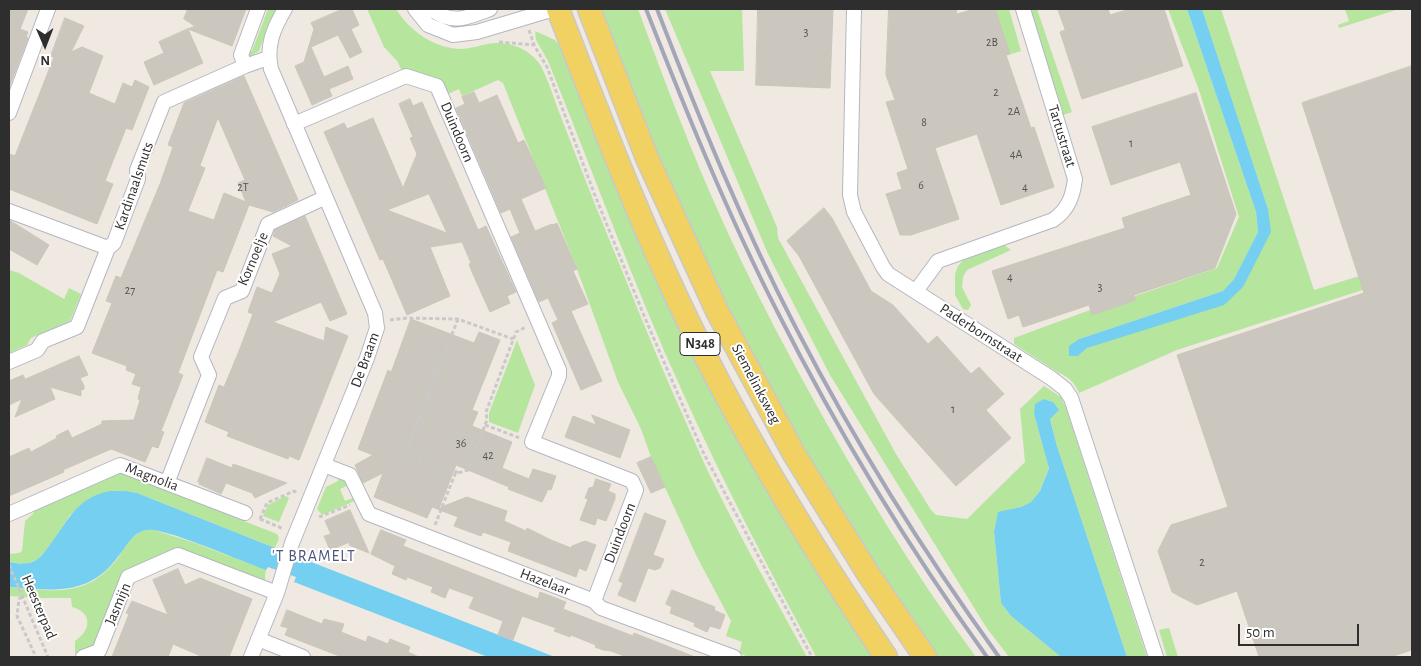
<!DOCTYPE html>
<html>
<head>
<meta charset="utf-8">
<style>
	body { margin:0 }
	#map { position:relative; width:1421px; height:666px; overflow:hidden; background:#efe9e1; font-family:"Alegreya Sans",sans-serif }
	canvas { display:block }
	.frame { position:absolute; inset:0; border:10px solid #2e2e2e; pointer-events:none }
	.north { position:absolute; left:20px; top:20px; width:50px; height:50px; -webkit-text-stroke:4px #fff; paint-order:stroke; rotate:179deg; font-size:14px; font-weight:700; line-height:20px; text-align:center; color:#2e2e2e }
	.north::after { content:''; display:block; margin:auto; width:18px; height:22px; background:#2e2e2e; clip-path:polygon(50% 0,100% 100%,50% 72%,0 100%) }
	.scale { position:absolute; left:1238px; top:624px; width:121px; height:22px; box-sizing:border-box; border:2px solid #2e2e2e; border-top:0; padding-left:6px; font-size:15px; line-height:18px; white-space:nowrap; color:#2e2e2e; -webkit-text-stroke:4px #fff; paint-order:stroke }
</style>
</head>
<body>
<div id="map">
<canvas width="1421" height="666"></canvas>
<div class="frame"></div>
<div class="north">N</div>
<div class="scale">50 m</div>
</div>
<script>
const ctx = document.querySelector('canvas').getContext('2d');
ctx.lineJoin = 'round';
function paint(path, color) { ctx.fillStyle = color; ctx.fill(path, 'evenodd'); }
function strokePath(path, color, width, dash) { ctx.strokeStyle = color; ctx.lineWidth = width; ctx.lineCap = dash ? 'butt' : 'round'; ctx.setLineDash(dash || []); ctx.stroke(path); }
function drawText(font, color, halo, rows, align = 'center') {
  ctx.font = font + ' "Alegreya Sans",sans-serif'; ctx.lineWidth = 4; ctx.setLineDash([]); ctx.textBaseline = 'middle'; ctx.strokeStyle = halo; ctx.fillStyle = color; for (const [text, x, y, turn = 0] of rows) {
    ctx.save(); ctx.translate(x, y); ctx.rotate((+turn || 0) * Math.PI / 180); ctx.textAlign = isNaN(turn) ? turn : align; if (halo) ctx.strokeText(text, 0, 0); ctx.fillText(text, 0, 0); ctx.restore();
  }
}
paint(new Path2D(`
	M268,9H278L269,22L259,51L247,58L246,54L252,51Z
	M367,9H396C410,31 432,47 459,49C472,49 483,44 495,43C513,42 532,51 541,66C547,78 552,92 556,104C564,125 572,145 580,166C598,214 619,262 638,310C659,362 682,414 705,465C736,530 772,593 807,657H748L739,653L742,642L726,636L731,621L697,557L651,457L641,429L618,382L577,269L503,83L498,80L462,96L459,89L446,95L440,82L401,69L397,61L384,47Z
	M599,9H638C664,80 691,151 722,220C748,277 777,333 807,388C858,481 913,572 976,657H935L841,517L726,306L661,167Z
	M665,9H742L744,71H710L777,227L778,238L896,454L931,510L936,515L967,519L1025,462L1020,409L1044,386L1061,397L1066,408L1147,657H1127L1057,446L1050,418L1053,402L1044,399L1034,414L1049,467L1040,491L1031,502L1021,507L998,513L994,532L1001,603L1011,616L1061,657H1009L986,627L830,375L768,254Z
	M975,9H1009L1021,51L974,65L957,14Z
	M1028,9H1037L1072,112L1063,115Z
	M1168,9H1187L1256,212L1258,232L1234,279L1223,291L1079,339L1078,356L1087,348L1243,287L1268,209L1202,9H1221L1314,290L1408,261L1412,274L1177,350L1079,393C1075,383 1069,377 1059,373L1014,344V338L1090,310L1092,315L1136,300L1135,296L1217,268L1239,217L1199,90Z
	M1345,9H1399L1339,28L1338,25L1349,21Z
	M535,31L555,40L561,48L845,615L872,657H816L812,649C766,564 722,480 683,393C633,284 593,171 548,61L536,40Z
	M1003,244L1011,250L967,270L963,277L962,287L971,305L968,310L963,309L955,295V274L958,266L965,258Z
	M9,270L19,273L64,299L69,288L81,294L70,321L31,338L27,345L9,353Z
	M517,340L535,385L518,433L489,422V413Z
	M119,472L277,534L279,538L275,548L137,493L126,491H110L70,515L52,543L38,559L26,564L9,562V554L19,553L22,551L25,521L33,514L35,508Z
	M339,475L345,478L349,485L340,489L345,501L356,497L357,500L322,515L317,509L326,487L338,481Z
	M286,496L289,498L279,522L263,516L268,505Z
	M151,529L195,543L266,570L265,575V582L177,549L124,572L95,645L75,654V641C92,630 92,612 72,607L71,598H40L9,596V587C34,589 65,595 89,583C100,578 110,568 118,558C127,545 133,531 151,529Z
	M1169,628L1178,657H1167L1159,630Z`), '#b6e59e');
paint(new Path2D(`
	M1187,9H1202L1268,209L1271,232L1243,287L1224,305L1087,348L1078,356H1069V346L1079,339L1223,291L1234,279L1258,232L1256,212Z
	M1044,399L1053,402L1059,410L1050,419L1057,446L1127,657H1061L1011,616L1001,603L994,532L998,512L1021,507L1031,502L1040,491L1049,468L1034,414L1035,404Z
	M110,491H126L137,493L275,548L274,551L301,562L303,559L306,560L555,657H488L294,582L296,577L268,567L266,570C245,563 164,527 147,530C132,532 126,548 117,558C88,597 51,590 9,587V562C16,563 25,565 32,562C38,560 42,555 46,550C67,524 74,498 110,491Z`), '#75cff0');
const building = new Path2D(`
	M9,9H28L20,29L28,32L26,37L28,38L10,85Z
	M188,9H246L232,46L188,29L195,26L184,19Z
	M343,9H352L359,25L351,29L362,52L350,58L338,35L311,47L324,77L348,66L353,79L329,89L332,96L312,105L295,66L304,62L314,29L311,23Z
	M758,9H833L830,88L756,85Z
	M889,9H956L957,14L975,9H995L1010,54L1006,55L1031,128L1034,127L1054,187L1001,205L977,134L935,148L959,219L911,235H900L886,194L902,189L897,173L908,169L886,102L895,100L886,75Z
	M1058,9H1108L1110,15L1130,9H1164L1183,66L1082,99L1060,32L1065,30Z
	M65,18L84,26L71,52L82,47L103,56L89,93L115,104L123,83L132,87L135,80L149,87L132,130L126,128L105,181L113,184L97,224L9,189V154L15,156L54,57L51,56Z
	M188,29L203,63L154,85L144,62L164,53L159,42Z
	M1412,66V650L1390,657H1259L1237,591L1197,605L1181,597L1172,592L1158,551L1171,525L1228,507L1177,355L1364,293L1302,103Z
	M244,76L298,200L273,212L249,205L223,272L217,270L178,373L183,375L161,431L164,432L158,448L152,446L145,462L111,449L63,470L64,472L9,496V457L29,448L31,452L57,438L56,436L68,430L72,438L102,424V421L134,420L140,400L138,399L141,387L132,384L136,374L126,370L127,366L92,353L112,303L106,301L116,276L121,278L160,184L173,147L168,145L184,103ZM218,118L245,180L238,183L246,202L224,193L214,220L188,211L205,168L200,166Z
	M474,92L479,103L497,95L518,143L524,140L546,188L521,199L535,231L552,224L553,225L557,223L577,269L573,271L588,304L571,311L602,381L581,390L552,323L558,320L548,298L539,302L511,237L520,233L510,209L501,213L456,108L465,104L462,97Z
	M1196,93L1236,214L1215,268L1134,295L1136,300L1092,315L1089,305L1023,327L1019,315L1008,319L992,271L1125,228L1122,218L1191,195L1180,162L1111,185L1092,127Z
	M410,99L413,106L422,102L475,223L478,230L486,226L516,292L507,296L510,303L490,312L472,272L469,264L471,263L462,242L430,247L450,296L407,315L383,259L380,260L376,251L324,132L344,123L347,129L373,118L403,188L417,154L410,138L413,137L399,104ZM429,194L447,233L387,210L395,207Z
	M824,208L832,218L871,291L893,305L928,344L937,336L971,374L979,367L1004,394L986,410L1011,438L956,486L874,394L799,256L787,241Z
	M305,216L347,314L330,321L321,302L273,322L324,341L326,327L348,336L299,460L289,456L288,459L227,436L229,432L205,422L219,385L224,387L239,351L253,314L248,312L257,287L272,293L280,274L272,254L292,246L273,236L275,230Z
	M9,220L49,245L37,265L9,249Z
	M411,319L474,343L479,332L500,340L472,410L478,412L472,426L512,442L502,468L529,479L533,469L556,476L551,490L548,489L542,502L508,489L509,487L456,465L439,508L467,497L507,511L504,521L526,531L527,528L551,540L571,548L572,546L585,541L596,545L586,571L579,568L576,577L508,551L511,542L483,532L481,536L454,526L458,517L432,507L427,518L374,497L383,473L363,483L355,465L373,455L358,449L388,370L391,372Z
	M79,356L88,375L80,378L84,386V389L81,390V396L50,387L55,399L15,417L22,399L9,405V381L23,375L25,379Z
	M592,415L630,430L620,458L565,437L573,416L596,425Z
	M651,457L665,487L651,493L637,463Z
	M207,458L232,468L233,464L287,483L255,498L252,493L226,483L221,494L199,484L200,482H198Z
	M596,479L611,484L608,491L615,494V499L606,521L597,518L595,525L580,520L588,499L585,498L589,488L593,487Z
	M350,510L362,537L369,553L349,545L350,542L330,550L324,536L331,534L325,521Z
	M645,513L666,521L653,555L664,559L660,568L655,570L648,568L635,602L618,595L623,583L619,581Z
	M381,530L406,540L403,546L431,557L538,599L540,592L566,602L563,609L633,636L634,633L695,657H627L611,651L603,650L595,647L596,645L571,635L570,637L554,631L556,628L522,616L513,640L498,635L503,621L469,608L474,597L449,588L445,598L431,592L433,587L407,577L406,580L392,574L395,566L371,554Z
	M178,569L185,585L200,578L252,599L229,657H203L173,644L168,657H112L129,614L126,613L132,601L168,615L153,580Z
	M672,590L715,607L714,610L725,615L720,629L710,626L707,632L694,626L695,623L670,613L672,607L666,604Z
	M287,610L322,624L324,619L344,624L341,632L366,642L368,636L388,644L390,639L410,647L408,652L419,657H342L285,635L288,628L281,626Z`);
paint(building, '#cbc7bf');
strokePath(building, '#cbc5ba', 1);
const street = new Path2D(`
	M415,9L428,25L453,35L477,32L554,9
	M431,9C452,25 467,18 490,9
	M854,9L850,195L854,212L883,267L888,274L1051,378L1065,389L1071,398L1156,657
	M245,66L241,55L258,9
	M9,113L48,9
	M294,124L406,76L437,86L559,370V376L532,442L632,481L636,490L594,601
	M9,211L108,248
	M916,291L938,261L1053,220C1068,210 1073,196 1075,179L1023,9
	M9,362L37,350L43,341L77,327L108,248L114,243L138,179L137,170L164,102L245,66L268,58
	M324,465L350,475L369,514L594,601L601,608L734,657
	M167,483L209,375L201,357L225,298L242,291L268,224L324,198
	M9,514L120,465L245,513
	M258,639L303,657
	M83,657L99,651L128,577L178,555L277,593
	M251,657L277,593L292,543L367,358L377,328L375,313L271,69C266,46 273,29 285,9`);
const primary = new Path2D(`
	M558,9C598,113 638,218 687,319C744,437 813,549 886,657
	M589,9L647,158L717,311L794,454L867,572L925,657`);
strokePath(street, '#b4b7c1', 16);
strokePath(primary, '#c9c9c9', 25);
strokePath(new Path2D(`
	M529,30L534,45L547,67L594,193L645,318L703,452L812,657
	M499,42L534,45
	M458,319L406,452L459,473
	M390,320L407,318L458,319L513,339
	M485,425L520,438
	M319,517L350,505
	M260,519L267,503L294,491L298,493
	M260,519L284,529
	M435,525L455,474L468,470L485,425L487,420L486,412L516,332L526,327
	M9,565L48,657
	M22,597L19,599L17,616L36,657`), '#c9c9c9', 3, [4, 2.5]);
strokePath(street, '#fff', 14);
strokePath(primary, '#f2d163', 22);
strokePath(new Path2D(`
	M646,9C686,111 727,213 777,311C838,432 908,547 987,657
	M657,9C699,118 743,226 797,330C856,444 924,553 999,657`), '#a3a6b8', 4);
drawText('12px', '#555452', null, [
	["3",806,32],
	["2B",992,42],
	["2",996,92],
	["2A",1014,111],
	["8",924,122],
	["1",1131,143],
	["4A",1016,154],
	["6",921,185],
	["2T",243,187],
	["4",1025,187],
	["4",1010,277],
	["3",1100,287],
	["27",130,290],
	["1",953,409],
	["36",461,443],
	["42",488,455],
	["2",1202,562]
]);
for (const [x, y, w] of [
	[700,344,40]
]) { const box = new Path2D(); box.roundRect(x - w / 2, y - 11.5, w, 23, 4); ctx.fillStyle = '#fff'; ctx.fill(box); strokePath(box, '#2e2e2e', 1); }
drawText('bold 14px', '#2e2e2e', null, [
	["N348",700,344]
]);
drawText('15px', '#2e2e2e', '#fff', [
	["Duindoorn",457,132,67],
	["Tartustraat",1062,136,73],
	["Kardinaalsmuts",134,186,-71],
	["Kornoelje",253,259,-67],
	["Paderbornstraat",981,333,33],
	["De Braam",365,360,-70],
	["Siemelinksweg",756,384,62],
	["Magnolia",152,477,21],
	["Duindoorn",620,533,-69],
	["Hazelaar",545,582,21],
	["Jasmijn",118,604,-67],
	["Heesterpad",39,607,67]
]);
ctx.letterSpacing = '1px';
drawText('16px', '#4d5680', '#fff', [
	["'T BRAMELT",314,556]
]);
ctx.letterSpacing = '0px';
</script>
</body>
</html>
